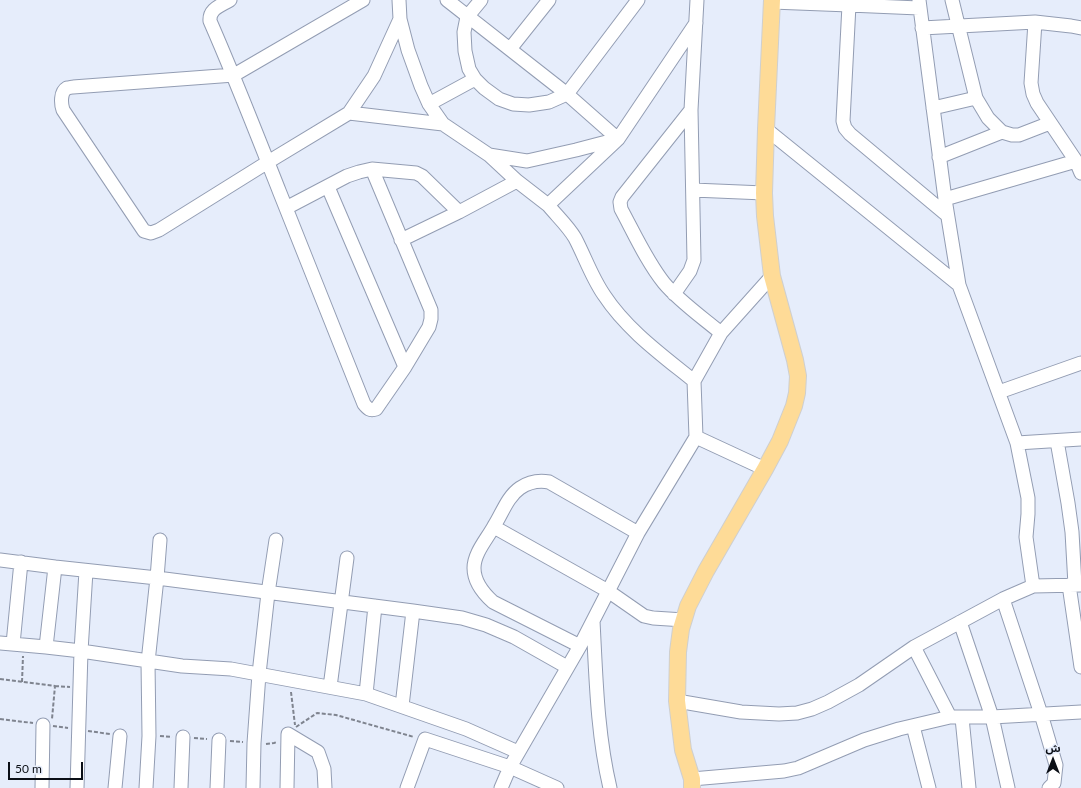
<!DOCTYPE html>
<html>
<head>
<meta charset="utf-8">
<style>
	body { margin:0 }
	#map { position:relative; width:1081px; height:788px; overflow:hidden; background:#e6edfb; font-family:Lato,"Noto Sans Arabic",sans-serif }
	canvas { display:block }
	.north { position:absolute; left:1033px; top:740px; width:40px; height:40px; -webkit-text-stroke:3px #e6edfb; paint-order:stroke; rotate:0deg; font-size:11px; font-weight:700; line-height:16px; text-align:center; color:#0b0f16 }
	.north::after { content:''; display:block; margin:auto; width:14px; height:18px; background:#0b0f16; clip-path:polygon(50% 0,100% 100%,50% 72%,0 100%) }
	.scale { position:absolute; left:8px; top:762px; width:75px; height:18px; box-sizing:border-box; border:2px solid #0b0f16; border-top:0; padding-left:5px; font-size:12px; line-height:14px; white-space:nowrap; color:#0b0f16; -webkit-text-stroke:3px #e6edfb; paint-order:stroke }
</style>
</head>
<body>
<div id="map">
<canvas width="1081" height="788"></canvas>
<div class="north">ش</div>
<div class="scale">50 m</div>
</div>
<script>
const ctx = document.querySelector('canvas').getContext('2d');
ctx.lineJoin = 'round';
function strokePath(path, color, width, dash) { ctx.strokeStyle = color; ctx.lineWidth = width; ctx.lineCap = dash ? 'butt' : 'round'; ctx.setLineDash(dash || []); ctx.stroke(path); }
const minor = new Path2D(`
	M230,0C220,6 209,9 210,21C235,78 257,135 280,193C308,263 336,334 364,404C368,409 370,411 376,409L405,367L429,327L431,319V310L372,169L359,172L347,176L286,208
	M363,0L234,75L73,87C72,87 68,88 67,88C60,92 61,104 63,110L144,231L151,233L159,230L268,162L349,113L443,124
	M399,0L400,19L408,50L421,86L429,104L443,124L489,155L527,161L576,150L618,139
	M447,0L567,94L618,139
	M481,0L467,17L464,32L465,51L469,69L475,79L484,88L499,99L513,104L529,105L549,102L567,94L638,0
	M919,0L945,199L959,285L1017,443L1028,498V514L1026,537L1033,586
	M952,0L976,98L988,118L1002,132L1012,135H1019L1050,123
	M772,2L849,5V0
	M919,8L849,5L843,121L845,128L850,134L947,215
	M1035,22L1031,83L1033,94L1037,103L1076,161L1081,173
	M922,28L1035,22L1071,26L1081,28
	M510,49L549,0
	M429,104L475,79
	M933,108L976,98
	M691,110L622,197L620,202L621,209C634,233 647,262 664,283C680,302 702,317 721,333L772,276
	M349,113L374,76L400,19
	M766,129L959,285
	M489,155L517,181L548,205L618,139L696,23
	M939,157L1002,132
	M372,169L416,173L422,176L459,212
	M328,187L405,367
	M693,190L764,193
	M945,199L1076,161
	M548,205C557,216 568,226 575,238C585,257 592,278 604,295C627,330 662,355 694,381
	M401,240L459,212L517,181
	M674,294L690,271L694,260L691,110L697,0
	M999,392L1081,363
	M696,437L765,469
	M1057,441L1068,503L1072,532L1075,585
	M1017,443L1081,439
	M494,527L608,591L644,616L653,618L684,620
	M0,560L55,567L46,647L81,651L77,788
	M55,567L157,578L413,611L462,618L486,625L514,637L567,667
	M86,571L81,651L182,666L231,669L366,694L466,729L518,752
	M1069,585L1081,667
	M1003,599L1041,714L1056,765L1054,783L1049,788
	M593,621C596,677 597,733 610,788
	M960,622L992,717L1008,788
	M0,643L46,647
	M13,644L21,562
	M580,646L493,602C483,593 474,582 474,568C474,553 487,539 494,526C502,514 507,497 520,488C529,482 538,480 549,482L638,533
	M914,647L950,717
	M330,687L347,558
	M366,694L375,606
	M677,701L741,712L779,714L797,713L812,709L828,702L859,685L914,647L1003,599L1033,586L1081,585
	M402,706L413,611
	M962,718L969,788
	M913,726L929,788
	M692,779L784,771L798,768L864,740L899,729L950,717H992L1081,712
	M42,788L43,725
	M115,788L120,736
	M146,788L149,736L148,662L157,578L160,540
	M181,788L183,737
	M217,788L219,740
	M253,788L254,743L259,674L268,593L276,540
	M287,788L288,734L318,752L324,769L325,788
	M407,788L425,739L510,767L557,788
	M501,788L510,767L580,646L638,533L696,437L694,381L721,333`);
const major = new Path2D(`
	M692,788V779L683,750L677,701L678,652L681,629L688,606L706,571L765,469L780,441L794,406L797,393L798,376L795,360L772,276L765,216L764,193L766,129L772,0`);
strokePath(minor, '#939db3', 15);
strokePath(major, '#cecfd0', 18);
strokePath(new Path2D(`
	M0,679L55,686L52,719
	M22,682L23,656
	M55,686L70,687
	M291,692L295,725
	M0,719L33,723
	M53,726L68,728
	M296,727L317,713L336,715L414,737
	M88,731L110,734
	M160,736L172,737
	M194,738L207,739
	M230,741L243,742
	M266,744L274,743L277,742`), '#7f848f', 2, [4, 2]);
strokePath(minor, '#fff', 13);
strokePath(major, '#fedb97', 16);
</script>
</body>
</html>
